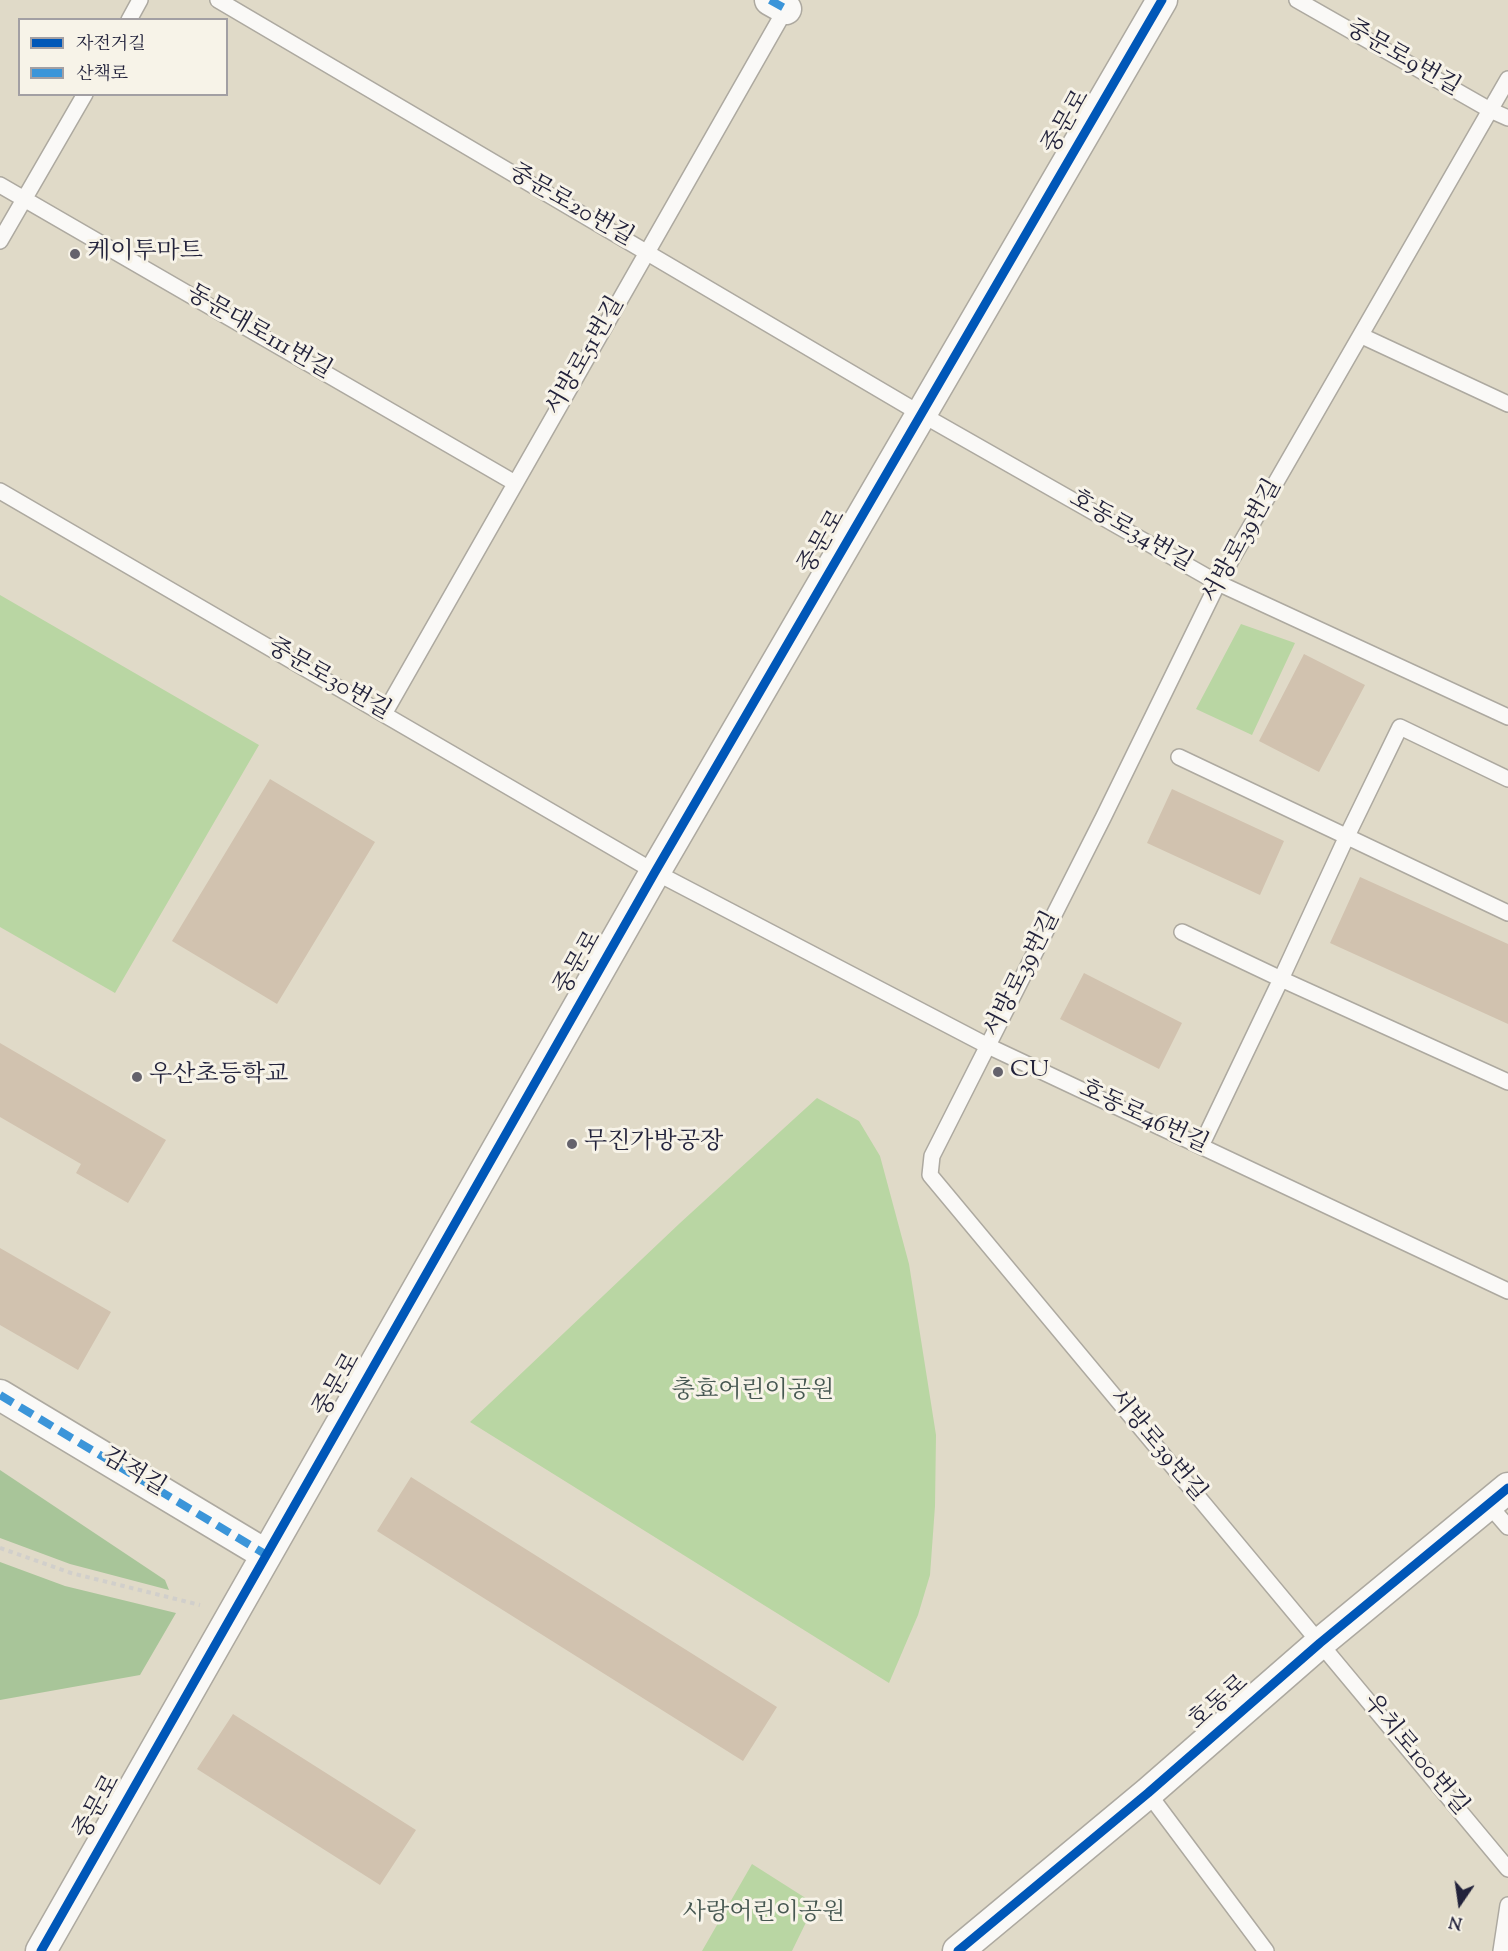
<!DOCTYPE html>
<html>
<head>
<meta charset="utf-8">
<style>
	body { margin:0 }
	#map { position:relative; width:1508px; height:1951px; overflow:hidden; background:#e0dac8; font-family:"Sorts Mill Goudy","Noto Serif KR",serif }
	canvas { display:block }
	.legend { position:absolute; left:18px; top:18px; width:210px; height:78px; box-sizing:border-box; background:#f7f3e8; border:2px solid #a29fa3; margin:0; padding:8px 10px; list-style:none; font-size:18px; color:#22223b }
	.legend li { display:flex; align-items:center; gap:12px; height:30px }
	.legend b { width:30px; border:2px solid #a29fa3 }
	.north { position:absolute; left:1430px; top:1873px; width:60px; height:60px; -webkit-text-stroke:4px #f7f3e8; paint-order:stroke; rotate:193deg; font-size:16px; font-weight:700; line-height:24px; text-align:center; color:#22223b }
	.north::after { content:''; display:block; margin:auto; width:21px; height:27px; background:#22223b; clip-path:polygon(50% 0,100% 100%,50% 72%,0 100%) }
</style>
</head>
<body>
<div id="map">
<canvas width="1508" height="1951"></canvas>
<ul class="legend">
<li><b style="height:8px;background:#0057b8"></b>자전거길</li>
<li><b style="height:8px;background:#3b95d9"></b>산책로</li>
</ul>
<div class="north">N</div>
</div>
<script>
const ctx = document.querySelector('canvas').getContext('2d');
ctx.lineJoin = 'round';
function paint(path, color) { ctx.fillStyle = color; ctx.fill(path, 'evenodd'); }
function strokePath(path, color, width, dash) { ctx.strokeStyle = color; ctx.lineWidth = width; ctx.lineCap = dash ? 'butt' : 'round'; ctx.setLineDash(dash || []); ctx.stroke(path); }
function drawText(font, color, halo, rows, align = 'center') {
  ctx.font = font + ' "Sorts Mill Goudy","Noto Serif KR",serif'; ctx.lineWidth = 6; ctx.setLineDash([]); ctx.textBaseline = 'middle'; ctx.strokeStyle = halo; ctx.fillStyle = color; for (const [text, x, y, turn = 0] of rows) {
    ctx.save(); ctx.translate(x, y); ctx.rotate((+turn || 0) * Math.PI / 180); ctx.textAlign = isNaN(turn) ? turn : align; if (halo) ctx.strokeText(text, 0, 0); ctx.fillText(text, 0, 0); ctx.restore();
  }
}
paint(new Path2D(`
	M0,595L259,745L115,993L0,927Z
	M1241,624L1295,643L1252,735L1196,709Z
	M817,1098L859,1121L880,1156L909,1264L936,1435L935,1506L930,1575L918,1615L889,1683L470,1422L680,1223Z
	M752,1864L815,1904L792,1951H702Z`), '#b9d6a3');
paint(new Path2D(`
	M0,1470L165,1580L169,1590L70,1564L0,1538Z
	M0,1562L65,1586L176,1613L140,1675L0,1700Z`), '#a8c599');
paint(new Path2D(`
	M1304,654L1365,685L1319,772L1259,741Z
	M270,779L375,842L277,1004L172,941Z
	M1172,789L1284,841L1260,895L1147,843Z
	M1360,877L1508,944V1024L1330,943Z
	M1084,973L1182,1023L1159,1069L1060,1019Z
	M0,1043L166,1140L128,1203L76,1173L81,1164L0,1117Z
	M0,1248L111,1312L78,1370L0,1325Z
	M411,1477L777,1707L743,1761L377,1531Z
	M233,1714L416,1830L380,1885L197,1769Z`), '#d1c2af');
const lane = new Path2D(`
	M218,0L921,414L1218,583L1508,717
	M1297,0L1490,110L1508,118
	M129,20L140,0
	M1508,79L1218,583L1103,818L932,1156L930,1175L1508,1869
	M0,185L515,483
	M0,241L85,94
	M1362,336L1508,404
	M0,491L655,872L988,1046L1508,1291
	M384,714L788,5
	M1179,757L1508,913
	M1182,932L1281,979L1347,836L1400,727L1508,779
	M1201,1146L1281,979L1508,1082
	M1489,1505L1508,1527
	M1148,1793L1266,1951
	M1501,1951L1508,1905`);
const street = new Path2D(`
	M770,0L786,9
	M0,1395L265,1554
	M41,1951L655,872L1162,0
	M958,1951L1148,1793L1320,1643L1508,1488`);
strokePath(lane, '#ada9a0', 18);
strokePath(street, '#ada9a0', 33);
strokePath(new Path2D(`
	M0,1548L71,1573L200,1605`), '#d1cfcb', 4, [4.5, 4.5]);
strokePath(lane, '#faf9f7', 15);
strokePath(street, '#faf9f7', 30);
strokePath(new Path2D(`
	M770,0L786,9
	M0,1395L265,1554`), '#3b95d9', 8, [15, 8]);
strokePath(new Path2D(`
	M41,1951L655,872L1162,0
	M958,1951L1148,1793L1320,1643L1508,1488`), '#0057b8', 9);
for (const [x, y, r, color] of [
	[75,254,6,"#64626c"],
	[998,1072,6,"#64626c"],
	[137,1077,6,"#64626c"],
	[572,1144,6,"#64626c"]
]) { const dot = new Path2D(); dot.arc(x, y, r, 0, 2 * Math.PI); ctx.fillStyle = color; ctx.fill(dot); strokePath(dot, '#f7f3e8', 2); }
drawText('24px', '#22223b', '#f7f3e8', [
	["중문로9번길",1402,60,30],
	["중문로",1068,123,-60],
	["중문로20번길",570,207,30],
	["동문대로111번길",258,334,30],
	["서방로51번길",587,357,-60],
	["호동로34번길",1130,533,30],
	["서방로39번길",1244,542,-61],
	["중문로",824,543,-60],
	["중문로30번길",328,681,30],
	["중문로",580,964,-60],
	["서방로39번길",1024,975,-63],
	["호동로46번길",1143,1119,25],
	["중문로",339,1386,-60],
	["서방로39번길",1156,1447,50],
	["감적길",133,1474,31],
	["호동로",1220,1704,-41],
	["우치로100번길",1414,1756,50],
	["중문로",99,1808,-61]
]);
drawText('24px', '#22223b', '#f7f3e8', [
	["케이투마트",87,254],
	["CU",1010,1072],
	["우산초등학교",149,1077],
	["무진가방공장",584,1144]
], 'left');
drawText('24px', '#465751', '#f7f3e8', [
	["충효어린이공원",753,1393],
	["사랑어린이공원",764,1915]
]);
</script>
</body>
</html>
